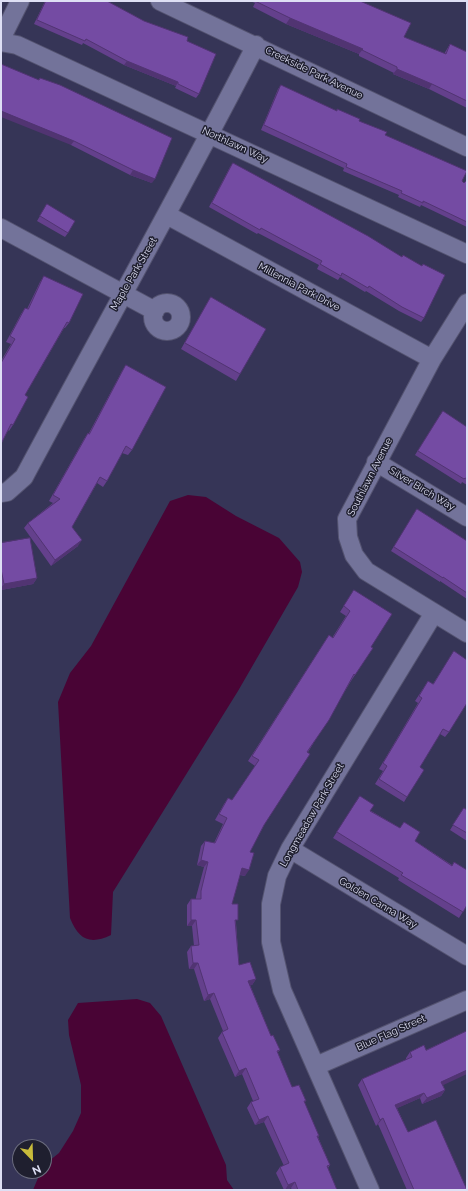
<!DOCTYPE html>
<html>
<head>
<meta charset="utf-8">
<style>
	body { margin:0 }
	#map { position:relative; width:468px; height:1191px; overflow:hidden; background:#363557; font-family:Raleway,sans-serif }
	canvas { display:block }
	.frame { position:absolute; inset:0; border:2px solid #dedff4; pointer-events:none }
	.north { position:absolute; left:12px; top:1139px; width:40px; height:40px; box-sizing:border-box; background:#1f1f2f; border:1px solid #6b6c7e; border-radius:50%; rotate:157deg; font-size:11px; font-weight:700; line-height:16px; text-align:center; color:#dedff4 }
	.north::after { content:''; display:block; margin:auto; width:14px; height:18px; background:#c8bb3b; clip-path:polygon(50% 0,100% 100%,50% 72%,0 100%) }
</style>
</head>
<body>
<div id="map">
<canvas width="468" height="1191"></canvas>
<div class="frame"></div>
<div class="north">N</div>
</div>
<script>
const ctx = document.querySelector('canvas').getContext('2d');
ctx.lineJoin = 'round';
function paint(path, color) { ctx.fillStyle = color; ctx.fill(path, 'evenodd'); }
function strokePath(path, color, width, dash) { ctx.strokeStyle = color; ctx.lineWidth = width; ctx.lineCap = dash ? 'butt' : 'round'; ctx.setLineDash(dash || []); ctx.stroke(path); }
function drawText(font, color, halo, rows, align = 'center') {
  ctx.font = font + ' Raleway,sans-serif'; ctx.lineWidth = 3; ctx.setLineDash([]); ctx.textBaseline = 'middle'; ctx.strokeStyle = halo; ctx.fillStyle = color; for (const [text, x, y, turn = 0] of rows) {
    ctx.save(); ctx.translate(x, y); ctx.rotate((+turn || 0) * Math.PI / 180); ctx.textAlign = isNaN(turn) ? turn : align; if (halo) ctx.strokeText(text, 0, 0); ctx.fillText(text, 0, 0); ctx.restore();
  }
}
paint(new Path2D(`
	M188,495L206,497L236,516L279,538L300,562L302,572L298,587L238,691L113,892L111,935C90,945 79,940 70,918L58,702L70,673L91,646L170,501Z
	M137,999L150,1003L161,1016L226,1165L227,1180L234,1190H33L41,1171H44V1165L59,1153L73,1131L81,1113V1085L69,1035L68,1020L78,1003Z`), '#490435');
const minor = new Path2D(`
	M160,1L467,147
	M1,39L20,1
	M1,42L17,45L467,254
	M167,215L432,359
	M1,228L155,311
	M467,303L432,359L347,519L348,537L354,555L366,571L467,633
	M153 317a14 14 0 1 1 28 0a14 14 0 1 1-28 0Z
	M376,462L467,517
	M1,493L7,492L24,477C101,333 181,191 256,45
	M290,849L467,956
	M316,1066L467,1000
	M370,1190L282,990L271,942V904L277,876L290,849L434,613`);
strokePath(minor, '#545370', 20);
strokePath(minor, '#73739a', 18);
paint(new Path2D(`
	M45,1H107L144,21L187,41L199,94L196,98L175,88L176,86L124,65L83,43L82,45L34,24Z
	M250,1H360L404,37L444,54L450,44L467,52V108L429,89L393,74L394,73L359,56V54L286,24L253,7L255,3Z
	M40,78L152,183L130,175L71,145L38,80Z
	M281,85L336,111L359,121L385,135L464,183L467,180V227L421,205L420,207L398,197L399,195L343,171L344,168L261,130L278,89Z
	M233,163L402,257L422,266L423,264L424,318L421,322L399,311L366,291L365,292L340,277L338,280L317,269L319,265L258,233L257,234L209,207L230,167Z
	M47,204L68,233L65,237L37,221Z
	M44,276L69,323L65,328H64L25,395L13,425L9,431L8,430L1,444V361L11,344L6,342L21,314L25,308L27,309L40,282Z
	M211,297L240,374L236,381L181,349L207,303Z
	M126,365L132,450L128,455L122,453L107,481L103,487L97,483L72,527L78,546L51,566L24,528L28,523L53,503L49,501L84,439L88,433H89L122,371Z
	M440,415L467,427V485L462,482L461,484L415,455Z
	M417,509L467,541V599L440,581V582L391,551Z
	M1,543L37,578L33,584L1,590Z
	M354,590L371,647L373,648L351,681L264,825L250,852L245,876L240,875L232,904L236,923L239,965L256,979L252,985H250L271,1036L280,1050L277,1053L292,1087L306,1101L304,1102L319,1136L318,1137L330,1165L328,1168L337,1190H292L291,1188L286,1190H284L276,1173L280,1167L284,1166L264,1122L255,1125L247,1108L251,1102L253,1101L242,1074L235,1077L218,1038L222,1032L223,1031L210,999L204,1001L194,969H189L187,952L191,946H194L192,926H187V905L191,899H196V897L204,867L197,865L201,846L205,841L214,843L223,824L215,820L224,804L228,798L232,800L255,766L248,761L325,641L329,635L332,638L346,616L340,612Z
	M428,681L449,732L445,737L440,734L420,767L407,797L404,802L375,784L383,771L379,769L418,703L415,701Z
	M356,802L400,828L404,822L415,841L452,865L467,870V869V905L459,918L398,880L399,878L333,838Z
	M464,808L467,810V841L450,830Z
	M410,1052L443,1085L445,1090L441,1096L422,1104L420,1098L397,1108L408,1132L467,1190H407L378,1124L376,1126L358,1085L362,1079L406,1060V1058Z`), '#64408c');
paint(new Path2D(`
	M290,18L363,49L359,54L286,24Z
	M127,61L178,82L176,86L124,65Z
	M397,69L432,84L429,89L393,74Z
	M1,111L74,141L71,145L1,117Z
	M133,170L155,179L152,183L130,175Z
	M82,540L78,546L51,566L55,560Z
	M37,578L33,584L1,590V588L4,584Z
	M201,860L208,862L204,867L197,865Z
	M242,868L249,870L245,876L238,874Z
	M191,920H196L192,926H187Z
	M193,963H198L194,969H189Z
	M256,979L252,985L244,987L248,981Z
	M214,993L210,999L204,1001L208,995Z
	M246,1068L242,1074L235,1077L239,1071Z
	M467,1070V1074L437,1088L441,1082Z
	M445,1090L441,1096L422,1104L427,1098Z
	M424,1093L420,1098L391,1111L395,1105Z
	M268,1116L264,1122L255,1125L259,1120Z
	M383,1118L378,1124L376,1126L380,1120Z
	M295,1182L291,1188L285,1190L288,1185Z`), '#513472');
const building = new Path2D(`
	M46,1H107L144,21L188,37L187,41L216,54L199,94L178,84V82L127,61L86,39L85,41L37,20Z
	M258,1H360L411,23L404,37L446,54L450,44L467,52V101L432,84L397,69V67L362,50L363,49L290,18L257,2Z
	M1,64L39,80L40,78L60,85L172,138L155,179L133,170L74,141L1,111Z
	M281,85L337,111V109L360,119L359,121L387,132L385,135L467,171L462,181L464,183L467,180V222L423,201V203L401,193L402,191L346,167L347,164L264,125Z
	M233,163L368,236L402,257L403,255L422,266L423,264L445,275L424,318L402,307L369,286L368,288L342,273L341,276L320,264L322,261L261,228L260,230L212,203Z
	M47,204L75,221L68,233L40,216Z
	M44,276L83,294L69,323L67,322L25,395L28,397L13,425L11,424L1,444V363L15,339L10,336L25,308L28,309Z
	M211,297L266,329L240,374L185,343Z
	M126,365L166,387L132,450L126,446L107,481L100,477L72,527L82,540L55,560L28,523L60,499L53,495L88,433L89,434Z
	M443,411L467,427V479L465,478L464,479L418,451Z
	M417,509L467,541V593L443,577V578L394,547Z
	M30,538L37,578L4,584L1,569V543Z
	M354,590L392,614L371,647L373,648L355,675L354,674L329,720L307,752L310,754L264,825L250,852L254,853L249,870L242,868L232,904H238V920H235L239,965L250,962L256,979L248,981L271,1036L273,1035L280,1050L277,1051L292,1087L299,1085L306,1101H304L319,1136H317L330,1165L327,1166L337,1190H298L295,1182L288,1185L280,1167L289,1163L268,1116L259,1120L251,1102L259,1099L246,1068L239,1071L222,1032L228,1029L214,993L208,995L198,963H193L191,946L199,945L196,920H191V899H201V891L208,862L201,860L205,841L215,843L227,818L219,814L228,798L232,800L259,760L252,756L329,635L333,638L350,611L344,606Z
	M454,651L467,660V703L449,732L443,729L420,767L424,770L407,797L379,779L387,766L383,763L422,698L419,696L428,681L433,684Z
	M360,796L374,805L370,811L400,828L404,822L420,832L415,841L452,866L454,862L467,870V905L463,912L401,875L403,873L337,832Z
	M464,808L467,810V833L453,825Z
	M467,1031V1070L441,1082L445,1090L427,1098L424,1093L395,1105L408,1132L436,1120L467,1190H414L383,1118L380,1120L362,1079L412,1057L410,1052L424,1045L426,1050Z`);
paint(building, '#744ba3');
strokePath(building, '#513472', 1);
drawText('10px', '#dedff4', '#1f1f2f', [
	["Creekside Park Avenue",314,73,26],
	["Northlawn Way",235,145,25],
	["Maple Park Street",134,274,-60],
	["Millennia Park Drive",299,287,28],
	["Southlawn Avenue",370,477,-63],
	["Silver Birch Way",422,489,31],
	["Longmeadow Park Street",312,815,-60],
	["Golden Canna Way",378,903,31],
	["Blue Flag Street",391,1033,-24]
]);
</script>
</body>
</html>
